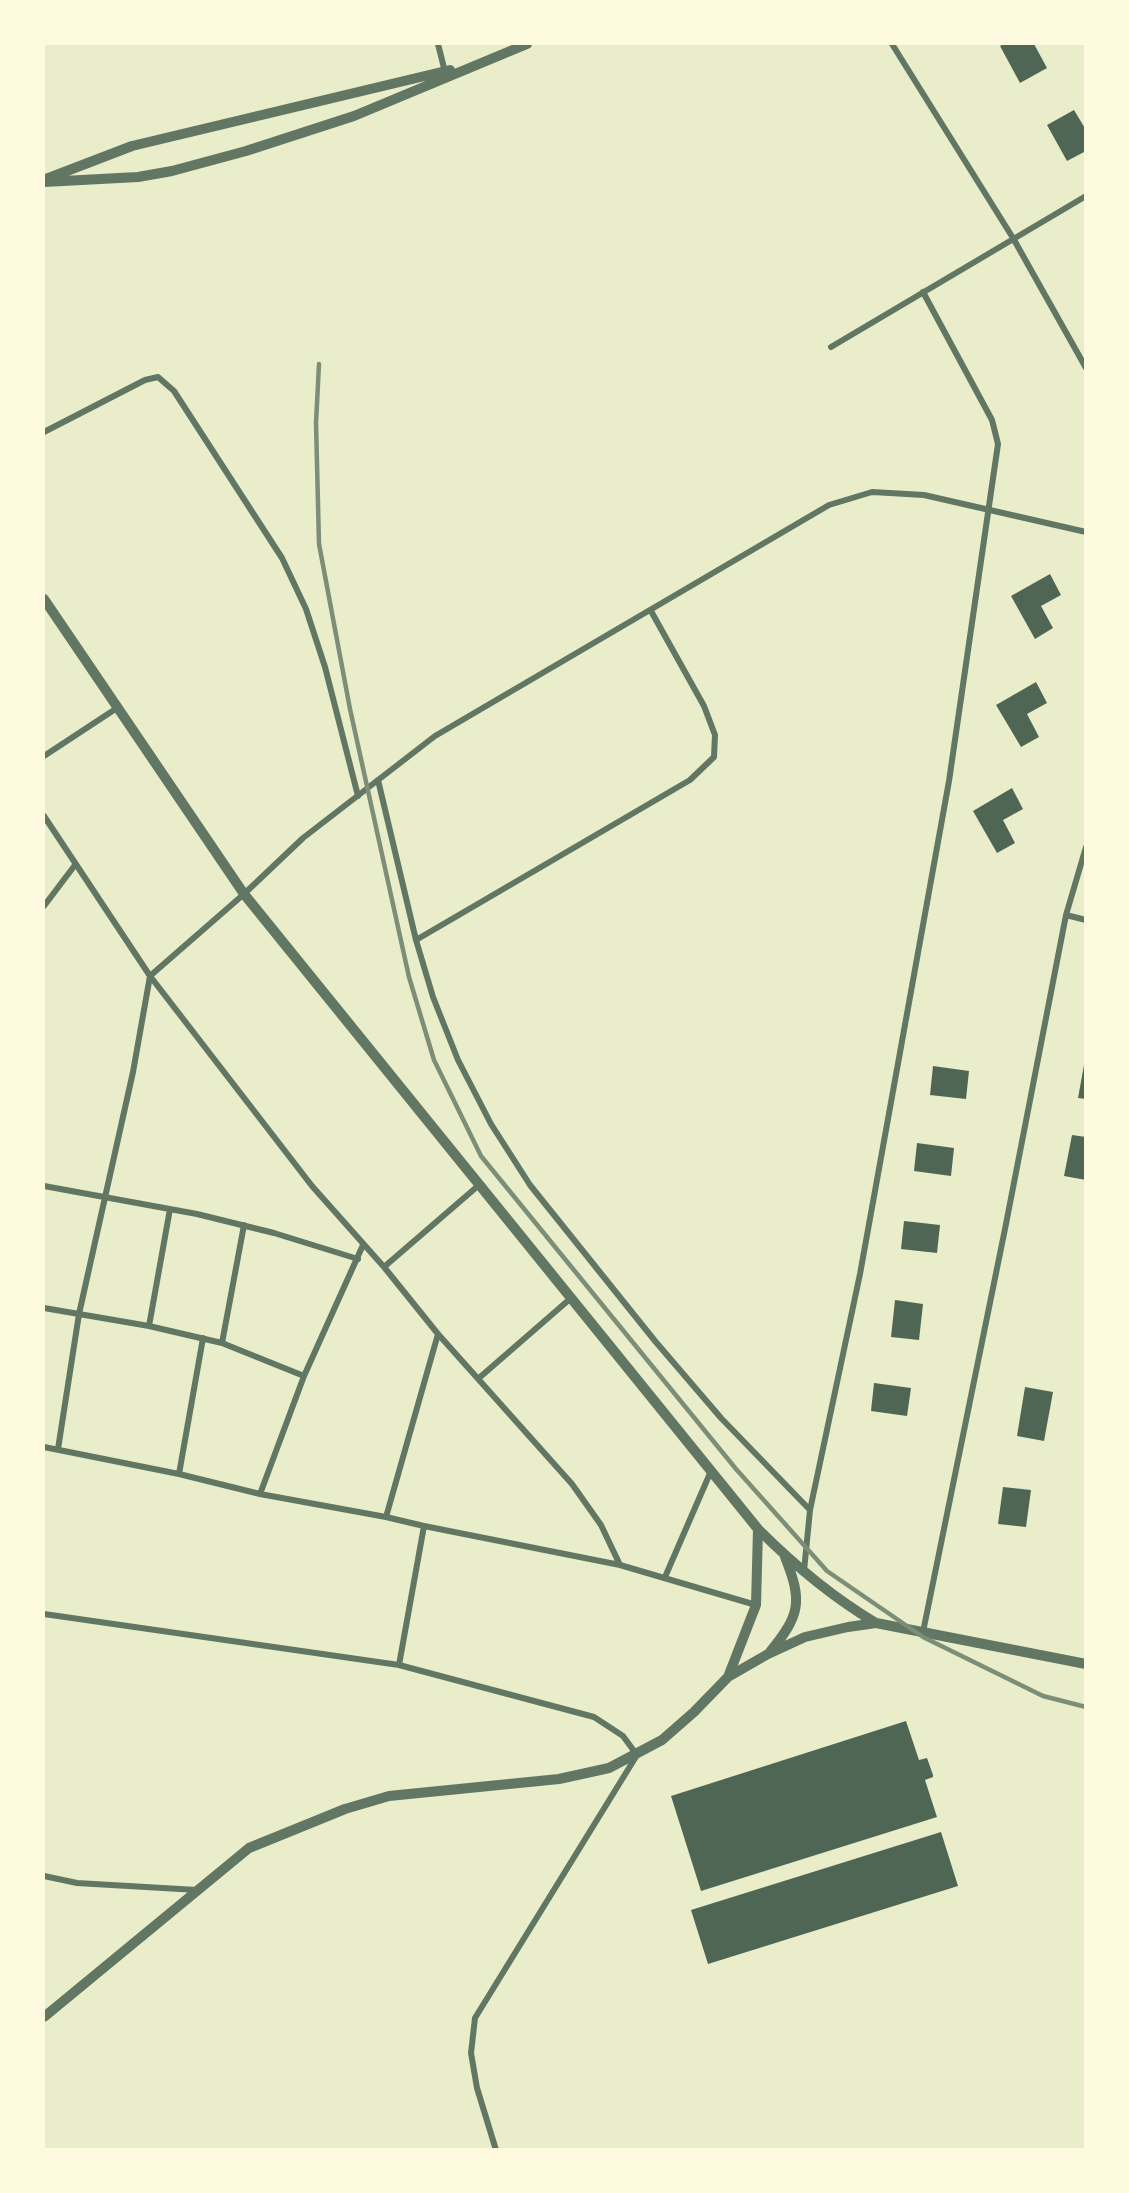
<!DOCTYPE html>
<html>
<head>
<meta charset="utf-8">
<style>
	body { margin:0 }
	#map { position:relative; width:1129px; height:2193px; overflow:hidden; background:#e9edc9; font-family:"Fira Sans Condensed",sans-serif }
	canvas { display:block }
	.frame { position:absolute; inset:0; border:45px solid #fefae0; pointer-events:none }
</style>
</head>
<body>
<div id="map">
<canvas width="1129" height="2193"></canvas>
<div class="frame"></div>
</div>
<script>
const ctx = document.querySelector('canvas').getContext('2d');
ctx.lineJoin = 'round';
function paint(path, color) { ctx.fillStyle = color; ctx.fill(path, 'evenodd'); }
function strokePath(path, color, width, dash) { ctx.strokeStyle = color; ctx.lineWidth = width; ctx.lineCap = dash ? 'butt' : 'round'; ctx.setLineDash(dash || []); ctx.stroke(path); }
paint(new Path2D(`
	M1004,44H1034L1047,68L1020,83L1000,46Z
	M1074,110L1086,130V151L1067,161L1047,125Z
	M1050,574L1061,595L1041,606L1053,628L1035,639L1011,596Z
	M1036,682L1047,703L1027,714L1039,737L1021,747L996,705Z
	M1012,788L1023,809L1003,820L1015,843L997,853L973,811Z
	M1084,1065H1086V1099L1078,1098Z
	M933,1066L969,1071L966,1099L930,1095Z
	M1072,1135L1086,1137V1180L1064,1176Z
	M917,1143L954,1148L951,1176L914,1171Z
	M904,1221L940,1225L937,1253L901,1249Z
	M895,1300L923,1304L919,1340L891,1337Z
	M874,1383L911,1388L907,1416L871,1411Z
	M1025,1387L1053,1392L1044,1441L1017,1436Z
	M1003,1487L1031,1490L1026,1527L998,1524Z
	M906,1721L919,1760L927,1758L933,1775V1777L925,1780L937,1817L701,1891L671,1796Z
	M941,1832L958,1886L708,1964L691,1910Z`), '#4f6655');
strokePath(new Path2D(`
	M438,44L445,72
	M892,44L1013,238L1086,368
	M831,347L1086,196
	M44,432L145,380L158,377L174,391L282,558L306,609L325,667L358,796
	M44,756L117,708
	M378,780L416,940L433,997L458,1060L491,1124L530,1185L655,1341L721,1418L810,1510
	M44,816L150,976L312,1186L384,1267L438,1334L572,1484L601,1525L620,1565
	M44,906L75,865
	M1066,915L1086,920
	M416,940L690,780L714,757L715,735L704,706L651,611
	M44,1186L197,1214L274,1233L358,1259
	M384,1267L479,1185
	M44,1308L149,1326L222,1343L304,1376
	M149,1326L170,1209
	M222,1343L244,1225
	M479,1378L571,1298
	M44,1447L179,1474L260,1494L386,1517L424,1526L620,1565L756,1605
	M58,1449L79,1314L133,1072L150,976L244,894L303,838L435,736L829,505L872,492L924,495L1086,532
	M179,1474L203,1338
	M260,1494L304,1376L363,1245
	M386,1517L438,1334
	M804,1571L810,1510L860,1274L949,781L998,444L992,420L923,292
	M665,1577L711,1471
	M44,1614L399,1665L594,1717L623,1736L637,1755L475,2018L471,2053L477,2088L496,2150
	M923,1632L1005,1229L1066,915L1086,847
	M399,1665L424,1526
	M44,1876L77,1883L197,1890`), '#617663', 6);
strokePath(new Path2D(`
	M46,179L132,146L450,70
	M44,182L138,177L172,171L246,151L354,116L527,44
	M44,599L244,894L758,1529C794,1565 832,1597 876,1623
	M770,1652C800,1615 803,1602 785,1557
	M728,1677L756,1605L758,1529
	M44,2017L249,1848L345,1809L389,1796L559,1779L609,1768L662,1740L694,1712L728,1677L768,1654L805,1637L848,1627L876,1623L1086,1664`), '#617663', 10);
strokePath(new Path2D(`
	M319,364L316,423L319,544L350,709L409,977L434,1060L481,1156L736,1469L827,1571L923,1637L1043,1696L1086,1707`), '#7c8e77', 4.5);
</script>
</body>
</html>
